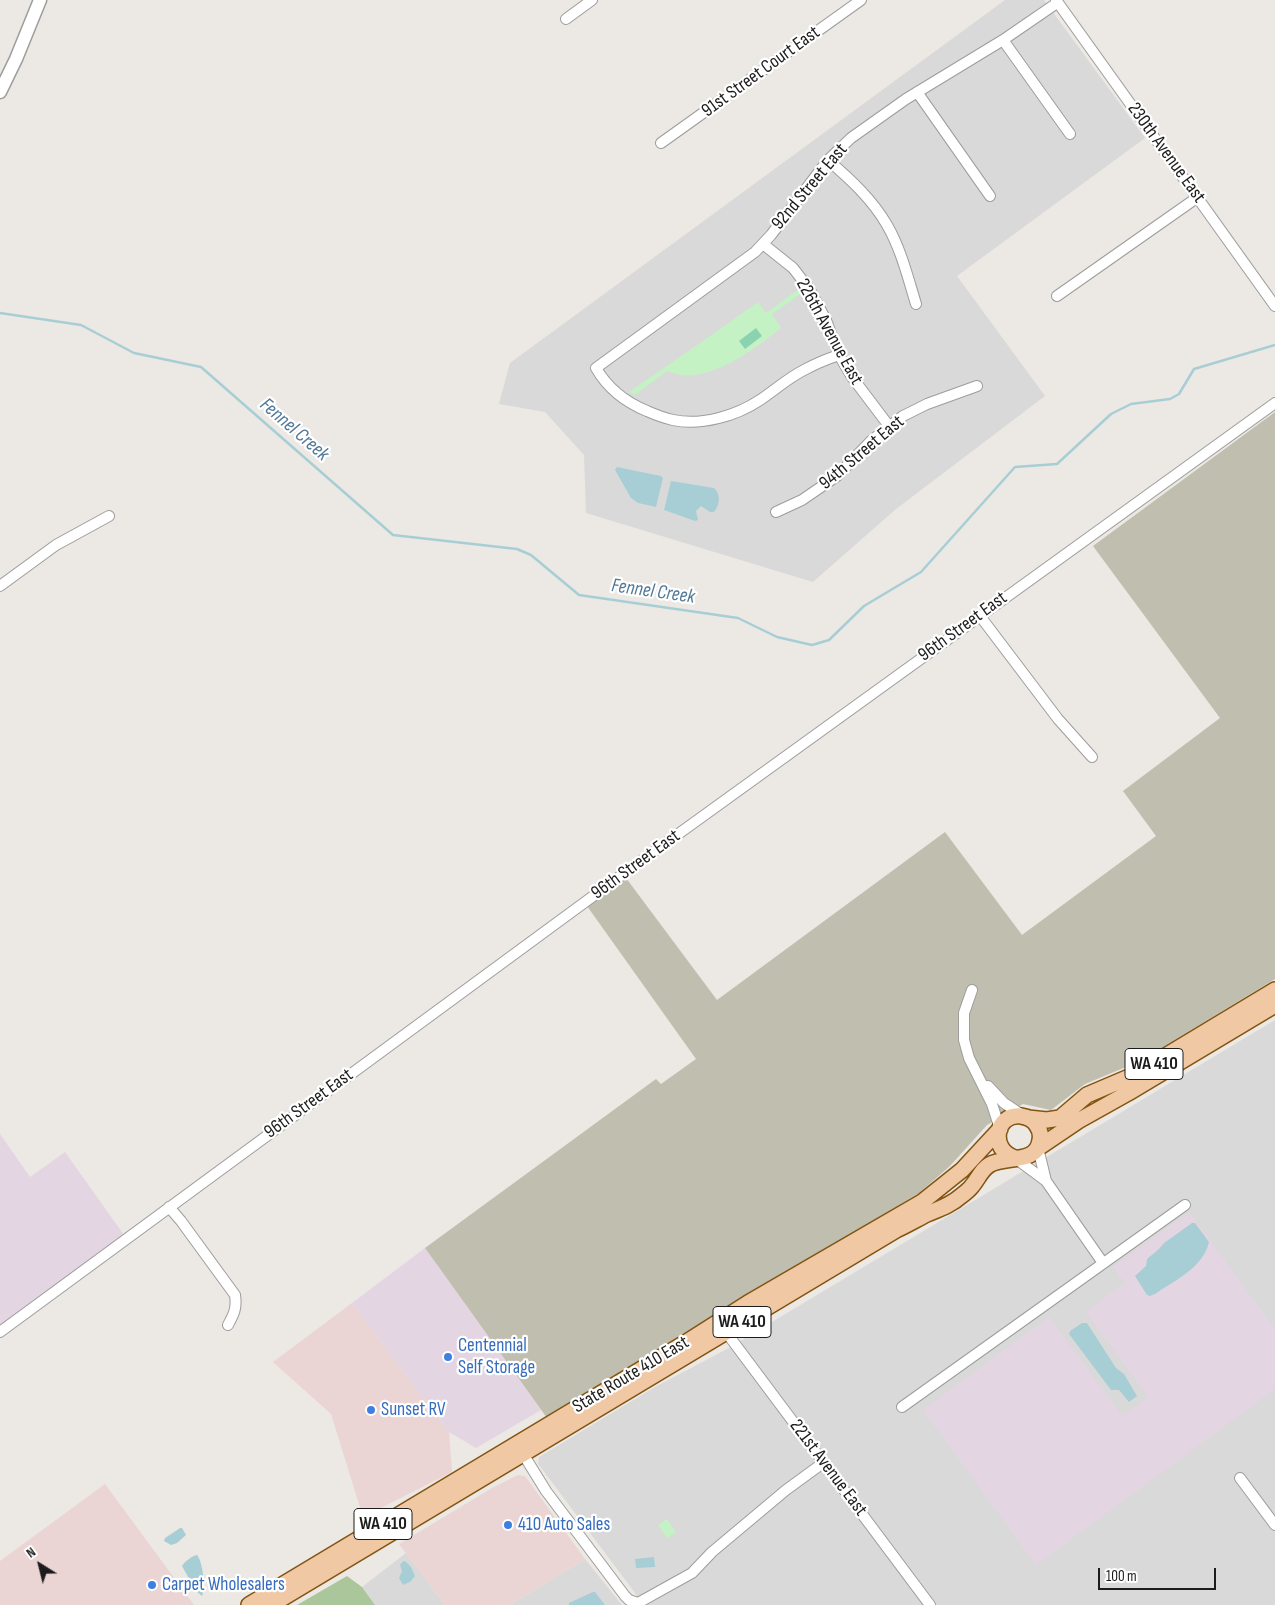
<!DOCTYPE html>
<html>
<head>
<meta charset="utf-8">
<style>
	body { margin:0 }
	#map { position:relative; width:1275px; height:1605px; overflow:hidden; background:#ece8e3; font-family:"Sofia Sans Condensed",sans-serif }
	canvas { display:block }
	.north { position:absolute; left:15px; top:1540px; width:50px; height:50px; -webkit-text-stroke:4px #fff; paint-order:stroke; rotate:324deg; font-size:14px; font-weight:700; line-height:20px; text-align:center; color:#1c1c1c }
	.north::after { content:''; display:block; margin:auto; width:18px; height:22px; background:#1c1c1c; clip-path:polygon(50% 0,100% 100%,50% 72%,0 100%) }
	.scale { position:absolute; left:1098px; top:1568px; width:118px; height:22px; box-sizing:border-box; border:2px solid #1c1c1c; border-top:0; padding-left:6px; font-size:15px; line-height:18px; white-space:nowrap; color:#1c1c1c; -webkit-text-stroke:4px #fff; paint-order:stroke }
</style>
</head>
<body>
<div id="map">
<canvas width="1275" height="1605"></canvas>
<div class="north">N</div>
<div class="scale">100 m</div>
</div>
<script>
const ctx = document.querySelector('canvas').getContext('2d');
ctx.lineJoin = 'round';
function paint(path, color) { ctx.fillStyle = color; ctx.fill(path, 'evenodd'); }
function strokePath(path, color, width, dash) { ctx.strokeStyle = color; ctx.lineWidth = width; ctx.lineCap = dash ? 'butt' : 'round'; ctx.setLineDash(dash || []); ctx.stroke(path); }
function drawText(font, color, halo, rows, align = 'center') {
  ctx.font = font + ' "Sofia Sans Condensed",sans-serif'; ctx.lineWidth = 4.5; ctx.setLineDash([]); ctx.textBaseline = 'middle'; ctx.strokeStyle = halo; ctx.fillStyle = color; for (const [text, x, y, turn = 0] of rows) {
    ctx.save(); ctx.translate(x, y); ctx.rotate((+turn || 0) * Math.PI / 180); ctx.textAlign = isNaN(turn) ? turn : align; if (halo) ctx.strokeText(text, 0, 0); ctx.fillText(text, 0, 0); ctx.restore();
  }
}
paint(new Path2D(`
	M1005,0H1044L1145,138L957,276L1045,396L896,509L813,582L586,513L584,455L545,412L499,404L510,363Z
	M1275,1020V1605H644L545,1473L538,1464L539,1457L655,1387L727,1349Z
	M406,1553L445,1605H375L362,1587Z
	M585,1559L622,1605H510Z`), '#dad9d9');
paint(new Path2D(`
	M352,1303L449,1432L452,1472L363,1517L331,1414L273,1362Z
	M518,1475L525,1476L585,1559L510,1605H445L399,1544L492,1488Z
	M105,1484L194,1605H0V1561Z`), '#ebd4d4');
paint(new Path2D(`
	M0,1134L30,1177L65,1152L124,1235L0,1325Z
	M1189,1212L1275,1329V1389L1036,1565L923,1410L1049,1317L1122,1416L1140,1404L1148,1397L1086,1312L1125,1283L1113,1267Z
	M425,1248L541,1410L476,1448L449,1432L352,1303Z`), '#e4d5e3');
paint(new Path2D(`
	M1275,412V979L1138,1062L1085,1084L1051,1110L1023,1104L987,1125L950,1166L919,1193L547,1418L425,1248L656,1079L661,1084L696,1059L587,906L626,878L717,1000L945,832L1022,935L1156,836L1123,791L1220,718L1093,546Z`), '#bfbeaf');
paint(new Path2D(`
	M347,1576L362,1587L375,1605H297Z`), '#acc69c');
paint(new Path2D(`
	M799,289L802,293L772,314L781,328C755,348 718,378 682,375C678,375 672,372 667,371L635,395L629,392C672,362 715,333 758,302L766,313Z
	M667,1519L676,1532L667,1538L658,1525Z`), '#c4f2c4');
paint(new Path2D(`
	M756,328L762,336L745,349L739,341Z`), '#8ad2b0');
paint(new Path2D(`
	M617,467L661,476L663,478L656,507L638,503L631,498L615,470Z
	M671,481L714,488C721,494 720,505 714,512H710L701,506L696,511L698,520L695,521L664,510Z
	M1192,1223H1195L1209,1242C1203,1268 1175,1280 1155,1294L1150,1296L1147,1295L1135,1276L1146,1266L1147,1259L1159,1249L1164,1243Z
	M1082,1323H1087L1116,1368L1124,1374L1137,1396L1129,1402L1119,1390H1111L1069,1334L1070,1331Z
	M180,1528H182L186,1535L177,1543L171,1545L164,1541L165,1538Z
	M197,1555C203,1562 206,1589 202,1596L196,1591L182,1566C184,1562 192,1556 197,1555Z
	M654,1557L655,1567L636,1568L635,1559Z
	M405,1561L411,1567L415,1576L410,1582L403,1585L399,1578L402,1571L400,1565L402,1562Z
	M593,1592H595L605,1605H569V1603L571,1602Z`), '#a8ced5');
strokePath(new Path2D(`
	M0,313L81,325L134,353L201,367L393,535L517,549L531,555L579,595L738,618L777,637L812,645L829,640L864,606L921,572L1015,467L1057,464L1111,414L1131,404L1170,399L1179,394L1194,369L1275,345`), '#a8ced5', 2.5);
const minor = new Path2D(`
	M1056,0L1275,306
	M566,19L592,0
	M1003,40L1070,134
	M917,92L990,196
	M661,143L861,0
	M828,160C850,179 872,199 887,225C901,249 908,278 916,304
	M763,244L793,268L810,290L826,320L839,355L852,377L889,426
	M1057,296L1198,197
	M839,355C827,359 815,364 804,370C788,378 775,390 760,400C736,416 701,426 673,420C664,418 656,415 647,411C625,402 608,389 596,368L755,252L771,235L828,160L851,138L906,99L1003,40L1057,3
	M776,512L802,500L837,476L871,441L903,416L927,404L977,386
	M0,586L56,545L109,516
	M980,616L1058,719L1092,757
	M972,990L964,1013V1040L969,1058L992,1104L1000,1129
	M988,1086L1004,1103L1022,1115
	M1015,1158L1046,1181L1038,1148
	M1046,1181L1103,1263
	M169,1207L181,1221L235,1295C237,1308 234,1314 228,1325
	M0,1332L645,858L1275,403
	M726,1332L930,1605
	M902,1407L1185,1205
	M520,1449L546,1491L625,1596L629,1600L638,1603L692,1573L712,1552L786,1490L823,1463
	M1240,1478L1275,1525`);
const tertiary = new Path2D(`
	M0,92L16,59L40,0`);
const primary = new Path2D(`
	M1028,1118L1047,1120L1060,1118L1087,1095L1134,1075L1275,990
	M1038,1148L1078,1121L1128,1093L1275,1005
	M249,1605L685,1343L748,1303L922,1202L962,1170L1000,1129
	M271,1605L896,1230C907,1225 917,1219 927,1214C939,1209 951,1205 961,1196C965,1193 969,1190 972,1186C978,1179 981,1170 989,1165C1005,1155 1037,1165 1040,1140C1041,1135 1040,1130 1037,1126C1034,1120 1028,1117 1021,1116C995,1113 989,1150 1015,1158`);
strokePath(minor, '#9d9d9d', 12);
strokePath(tertiary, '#9d9d9d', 15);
strokePath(primary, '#825412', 18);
strokePath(minor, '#fff', 10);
strokePath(tertiary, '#fff', 12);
strokePath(primary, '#f0c9a4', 15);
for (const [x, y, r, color] of [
	[448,1357,5,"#3f7fe0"],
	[371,1410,5,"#3f7fe0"],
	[508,1525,5,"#3f7fe0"],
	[152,1585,5,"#3f7fe0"]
]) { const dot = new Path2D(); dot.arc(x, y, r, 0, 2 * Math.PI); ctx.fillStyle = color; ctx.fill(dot); strokePath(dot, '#fff', 2); }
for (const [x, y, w] of [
	[1154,1064,58],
	[742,1322,58],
	[383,1524,58]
]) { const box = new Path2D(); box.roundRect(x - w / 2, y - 15.5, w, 31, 4); ctx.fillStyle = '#fff'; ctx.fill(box); strokePath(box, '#1c1c1c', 1); }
drawText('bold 18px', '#1c1c1c', null, [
	["WA 410",1154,1064],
	["WA 410",742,1322],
	["WA 410",383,1524]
]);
drawText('19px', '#1c1c1c', '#fff', [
	["91st Street Court East",761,72,-36],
	["230th Avenue East",1166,153,54],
	["92nd Street East",810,187,-50],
	["226th Avenue East",829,332,61],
	["94th Street East",862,453,-40],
	["96th Street East",963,627,-36],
	["96th Street East",636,865,-36],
	["96th Street East",309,1104,-36],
	["State Route 410 East",631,1375,-31],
	["221st Avenue East",828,1468,53]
]);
drawText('19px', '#366cbe', '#fff', [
	["Centennial",458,1346],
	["Self Storage",458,1368],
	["Sunset RV",381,1410],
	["410 Auto Sales",518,1525],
	["Carpet Wholesalers",162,1585]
], 'left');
drawText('italic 20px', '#527a98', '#fff', [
	["Fennel Creek",294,430,41],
	["Fennel Creek",653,592,8]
]);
</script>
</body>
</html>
